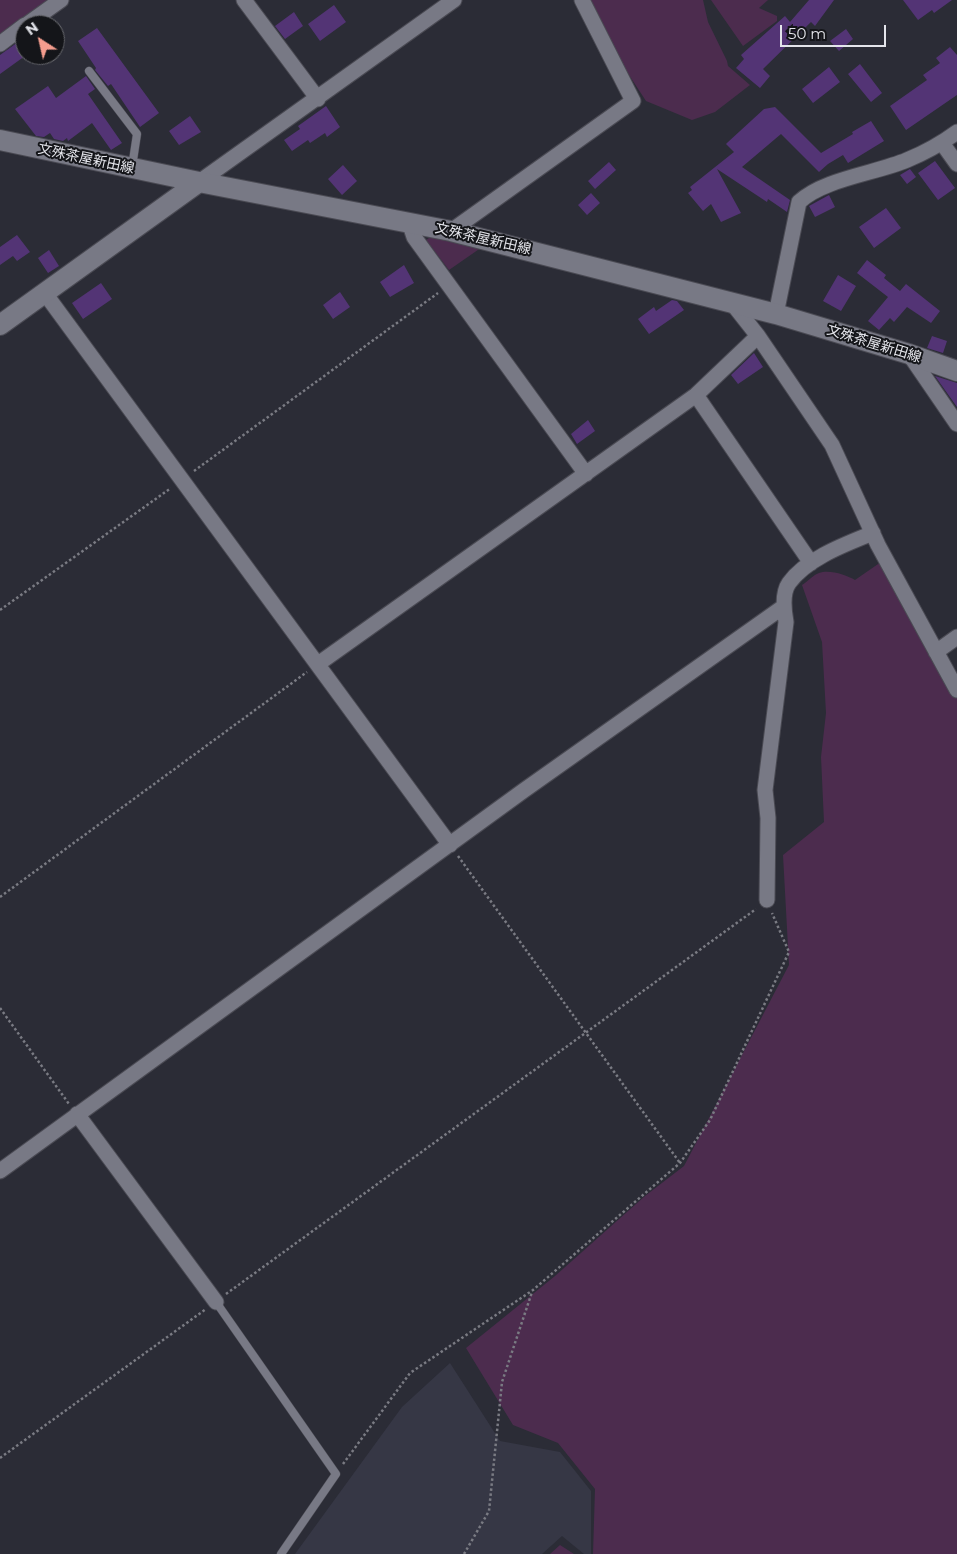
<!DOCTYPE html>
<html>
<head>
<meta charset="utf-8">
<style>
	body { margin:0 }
	#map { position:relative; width:957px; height:1554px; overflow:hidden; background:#2b2c36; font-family:Montserrat,sans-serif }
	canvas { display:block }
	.north { position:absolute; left:15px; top:15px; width:50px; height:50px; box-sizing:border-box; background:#141519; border:1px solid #67686d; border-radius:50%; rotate:325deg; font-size:14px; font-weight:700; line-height:20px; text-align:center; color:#e4e5eb }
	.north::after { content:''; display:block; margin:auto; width:18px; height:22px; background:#f59d8e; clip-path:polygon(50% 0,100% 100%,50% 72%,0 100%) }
	.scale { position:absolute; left:780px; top:25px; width:106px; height:22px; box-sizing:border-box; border:2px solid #e4e5eb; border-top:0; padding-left:6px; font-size:15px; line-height:18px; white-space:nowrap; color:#e4e5eb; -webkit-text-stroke:4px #141519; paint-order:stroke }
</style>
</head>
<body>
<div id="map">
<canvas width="957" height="1554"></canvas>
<div class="north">N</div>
<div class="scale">50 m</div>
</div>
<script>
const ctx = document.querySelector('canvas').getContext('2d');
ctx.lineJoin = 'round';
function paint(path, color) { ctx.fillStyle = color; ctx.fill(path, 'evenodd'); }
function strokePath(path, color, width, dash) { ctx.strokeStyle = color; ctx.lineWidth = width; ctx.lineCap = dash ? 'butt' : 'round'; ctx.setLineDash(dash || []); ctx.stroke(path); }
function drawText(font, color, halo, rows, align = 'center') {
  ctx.font = font + ' Montserrat,"Noto Sans JP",sans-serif'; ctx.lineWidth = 4; ctx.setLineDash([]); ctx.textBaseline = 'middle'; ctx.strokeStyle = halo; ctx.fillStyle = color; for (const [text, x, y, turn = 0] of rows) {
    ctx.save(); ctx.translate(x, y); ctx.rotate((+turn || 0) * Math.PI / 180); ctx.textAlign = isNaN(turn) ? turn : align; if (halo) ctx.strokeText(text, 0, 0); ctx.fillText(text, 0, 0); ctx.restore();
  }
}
paint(new Path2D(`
	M450,1363L500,1441L560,1452L591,1491V1554H584L562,1536L542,1554H295L402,1407Z`), '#363745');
paint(new Path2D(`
	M0,0H51L0,41Z
	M587,0H703L708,22L727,61L728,66L750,85L715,112L692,120L646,101L601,32Z
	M711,0H768L759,8L777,16V21L743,46Z
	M435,234L485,245L449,270L426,240Z
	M881,562L937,668L957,698V1554H593L595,1489L558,1443L513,1425L466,1348L555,1276L645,1196L684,1166L789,965L783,855L824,822L821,757L826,713L822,642L802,585C807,582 813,575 819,573C829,569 847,575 855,580Z
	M560,1545L574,1554H550Z`), '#4c2c4e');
paint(new Path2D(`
	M809,0H834L815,26L811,22L763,69L770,76L760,88L736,68L744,59L741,55L785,16L790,22Z
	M903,0H952L934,13L932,10L918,20Z
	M334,5L346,22L320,41L308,24Z
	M294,12L303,26L285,39L275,26Z
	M97,28L159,113L140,127L111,84L108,86L95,70L96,68L78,41Z
	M846,29L853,39L839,51L830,41Z
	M25,37V56L0,74V55Z
	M950,47L957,55V95L906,130L890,106L927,80L923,75L940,63L936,58Z
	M860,64L882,93L871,102L848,74Z
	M829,67L840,82L813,103L802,89Z
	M86,76L95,89L88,94L122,143L111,150L92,123L68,141L67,138L63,141L54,139L50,133L44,137L36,136L15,109L48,86L56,98Z
	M326,106L340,127L327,137L325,133L310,143L308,140L292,151L284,140L300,129L298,126Z
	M775,107L821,153L853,134L852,132L871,121L884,141L848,163L843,155L828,164L819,172L781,134L742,167L790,200L787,212L768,199L767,202L717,169L741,213L721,222L711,204L703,211L688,193L692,190L690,187L734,152L726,144L728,142L764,109Z
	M190,116L201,132L179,145L169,131Z
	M935,161L955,188L938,200L918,173Z
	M609,162L616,170L595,189L588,181Z
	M343,165L357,181L342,195L328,179Z
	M910,169L916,177L907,184L900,175Z
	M591,193L600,203L587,215L578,205Z
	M829,195L835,207L815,217L809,206Z
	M886,208L901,228L874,248L859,227Z
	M17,235L30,252L17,261L13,256L0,265V247Z
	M49,250L59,266L48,273L38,258Z
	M867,260L886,275L884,278L900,291L906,284L940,311L931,323L907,307L894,322L890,318L879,330L868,321L888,297L857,273Z
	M404,265L414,283L390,297L380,282Z
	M838,275L856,286L841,311L823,301Z
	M101,283L112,299L83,319L72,303Z
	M340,292L350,307L333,319L323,305Z
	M672,300L677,301L684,310L649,334L638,319L654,307L656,311Z
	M932,336L947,341L943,353L927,348Z
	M754,353L763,367L738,384L731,375Z
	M935,376L957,383V407Z
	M588,420L595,431L577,444L571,434Z`), '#533475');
const lane = new Path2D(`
	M89,71L137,134L132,167
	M216,1302L336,1474L281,1554`);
const street = new Path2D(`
	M244,0L318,99
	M26,25L61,0
	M0,44L25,25
	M942,143L957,164
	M199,182L454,0
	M409,222L414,237L586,474
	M451,231L633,101L582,0
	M44,292L450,845
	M732,303L758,336L832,445L878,545L957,690
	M776,314L799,202C823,179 877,173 907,160C924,153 942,143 957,132
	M909,354L957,424
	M696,395L811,563
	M936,652L957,637
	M318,664L696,395L758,336
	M767,900L768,818L765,790L786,622C784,611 782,593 789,583C807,558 846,544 873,533
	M77,1114L216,1302
	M0,1171L523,791L783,607`);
const secondary = new Path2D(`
	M0,140L199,182L451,231L776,314L909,354L957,371
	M0,325L199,182`);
strokePath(lane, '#4a4a53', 9);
strokePath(street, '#4a4a53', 17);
strokePath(secondary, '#4a4a53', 22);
strokePath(new Path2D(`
	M194,471L438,293
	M0,610L171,488
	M458,856L680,1163
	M0,897L307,672
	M0,1008L69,1104
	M226,1294L756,909
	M0,1458L206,1309
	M343,1464L410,1373L533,1290L680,1163L710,1120L789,952L772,913
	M464,1554L489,1511L502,1382L532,1292`), '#7a7b83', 2.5, [2.5, 2.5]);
strokePath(lane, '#787985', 8);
strokePath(street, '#787985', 15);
strokePath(secondary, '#787985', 20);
drawText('14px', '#e4e5eb', '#141519', [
	["文殊茶屋新田線",86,159,12],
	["文殊茶屋新田線",483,239,13],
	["文殊茶屋新田線",874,344,17]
]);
</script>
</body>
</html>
